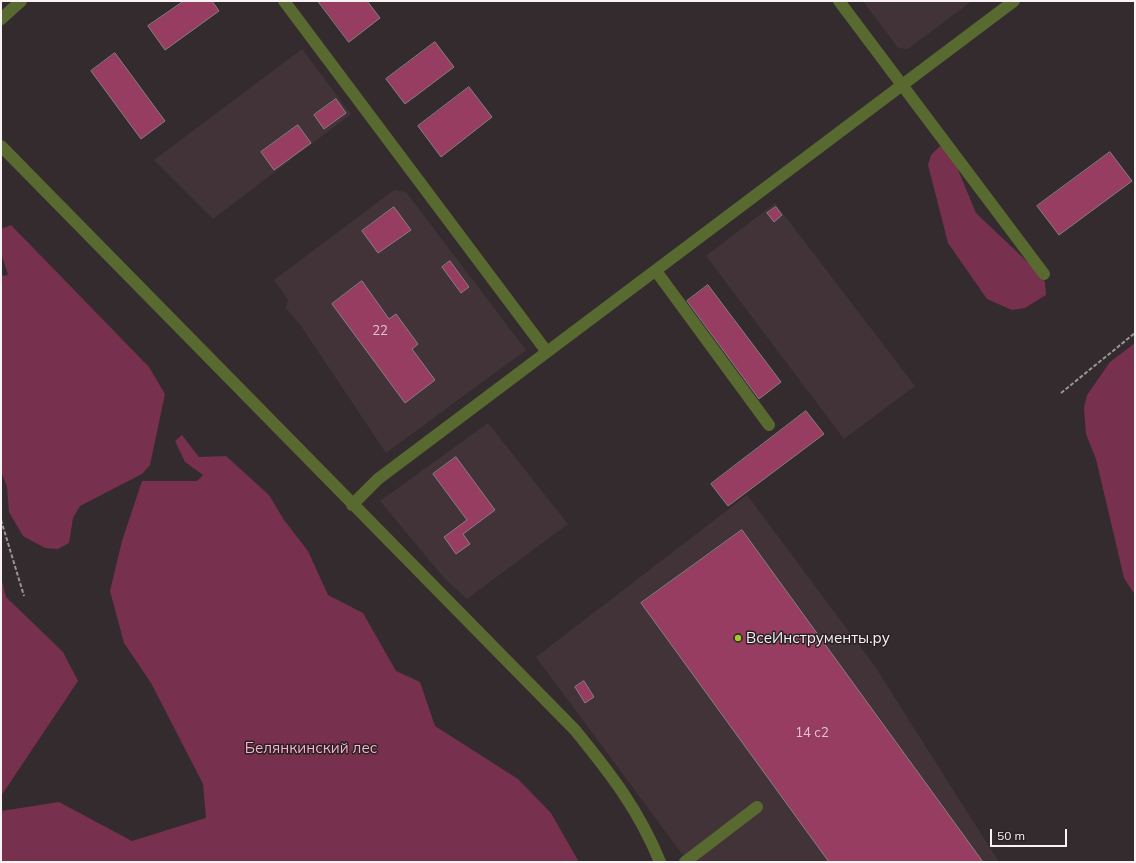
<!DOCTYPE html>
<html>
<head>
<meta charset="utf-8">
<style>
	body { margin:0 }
	#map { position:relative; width:1136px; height:863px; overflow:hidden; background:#342b2e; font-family:Mulish,sans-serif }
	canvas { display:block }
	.frame { position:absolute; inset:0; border:2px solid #f8f2f4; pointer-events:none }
	.scale { position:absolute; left:990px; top:829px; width:77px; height:18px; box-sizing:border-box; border:2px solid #f8f2f4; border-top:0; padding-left:5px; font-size:12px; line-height:14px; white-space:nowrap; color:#f8f2f4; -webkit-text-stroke:3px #2a2224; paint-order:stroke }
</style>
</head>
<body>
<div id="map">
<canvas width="1136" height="863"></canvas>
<div class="frame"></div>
<div class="scale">50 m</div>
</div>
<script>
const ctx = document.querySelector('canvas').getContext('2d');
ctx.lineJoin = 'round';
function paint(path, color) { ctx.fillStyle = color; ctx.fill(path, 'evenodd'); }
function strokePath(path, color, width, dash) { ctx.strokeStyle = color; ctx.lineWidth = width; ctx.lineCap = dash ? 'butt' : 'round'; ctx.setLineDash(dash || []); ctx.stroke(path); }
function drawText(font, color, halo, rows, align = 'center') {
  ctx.font = font + ' Mulish,sans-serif'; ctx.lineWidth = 3; ctx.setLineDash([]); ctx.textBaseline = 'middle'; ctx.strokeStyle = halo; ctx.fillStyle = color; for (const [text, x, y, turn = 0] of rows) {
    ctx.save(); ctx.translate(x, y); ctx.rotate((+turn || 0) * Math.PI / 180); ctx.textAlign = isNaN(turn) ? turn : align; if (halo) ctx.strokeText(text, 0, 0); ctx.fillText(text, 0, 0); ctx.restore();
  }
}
paint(new Path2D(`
	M863,1H972L908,49L898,48Z
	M302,49L351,114L213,219L154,160Z
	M394,190L406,192L526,350L386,453L301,326L286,308L288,300L274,280Z
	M775,203L915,386L844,439L706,256Z
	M488,423L568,524L467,599L444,578L380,501Z
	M747,495L874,665L999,862H688L536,657Z`), '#423338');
paint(new Path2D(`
	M940,146L951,153L976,213L1036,270L1045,282L1046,295L1025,308L1012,310L987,299L948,243L928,165L931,155Z
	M11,225L149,367L165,394L150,465L142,474L80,506L73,518L69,543L58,549L45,548L23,536L9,512L7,487L1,471V276L8,275L1,253V229Z
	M1135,343V595L1124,578L1096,459L1086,434L1084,408L1087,395L1110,362Z
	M182,435L199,457L226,456L269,495L284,520L308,551L328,595L363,613L396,671L420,682L435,726L518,779L551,813L579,862H1V811L59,802L132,841L206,818L203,784L151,683L124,643L110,591L122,541L142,481H197L203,475L185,462L175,441Z
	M1,577L6,597L63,652L78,681L1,796Z`), '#77304d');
const building = new Path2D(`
	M184,1H212L219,11L165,50L148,26Z
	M318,1H367L380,18L349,42Z
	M435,42L454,67L405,104L386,79Z
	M115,53L165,121L141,139L91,71Z
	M469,87L492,117L441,157L418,126Z
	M336,99L346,113L324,129L314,115Z
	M298,125L311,143L274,170L261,152Z
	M1110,152L1132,181L1059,235L1037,206Z
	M394,207L411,230L378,253L362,231Z
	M776,207L782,215L774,222L767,213Z
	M450,261L469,287L461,293L442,267Z
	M362,281L389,319L396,314L418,344L412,349L435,380L405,403L332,304Z
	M708,285L781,382L759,399L687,301Z
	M806,411L824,434L728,506L711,484Z
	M456,457L495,510L463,534L470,544L456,554L444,537L467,520L433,474Z
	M742,530L983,862H829L641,603Z
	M584,681L594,697L585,703L575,687Z`);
paint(building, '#963d61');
strokePath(building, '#897e81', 1);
strokePath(new Path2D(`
	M1061,393L1135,333
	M1,520L24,596`), '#9c9598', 2, [4, 2]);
strokePath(new Path2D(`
	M284,1L547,352
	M839,1L1044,274
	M1,19L21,1
	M1,146L575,730C610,773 639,810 660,862
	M656,271L769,425
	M352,505L378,479L1014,1
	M685,862L757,807`), '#596a31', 12);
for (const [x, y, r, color] of [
	[738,638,4,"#a2c928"]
]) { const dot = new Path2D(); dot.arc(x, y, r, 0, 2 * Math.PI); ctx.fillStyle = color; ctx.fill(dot); strokePath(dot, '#2a2224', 1.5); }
drawText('13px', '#e0c5cf', null, [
	["22",380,331],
	["14 с2",812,733]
]);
drawText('15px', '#f8f2f4', '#2a2224', [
	["ВсеИнструменты.ру",746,638]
], 'left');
drawText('15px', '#fcb0ca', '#2a2224', [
	["Белянкинский лес",311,748]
]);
</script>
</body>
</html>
